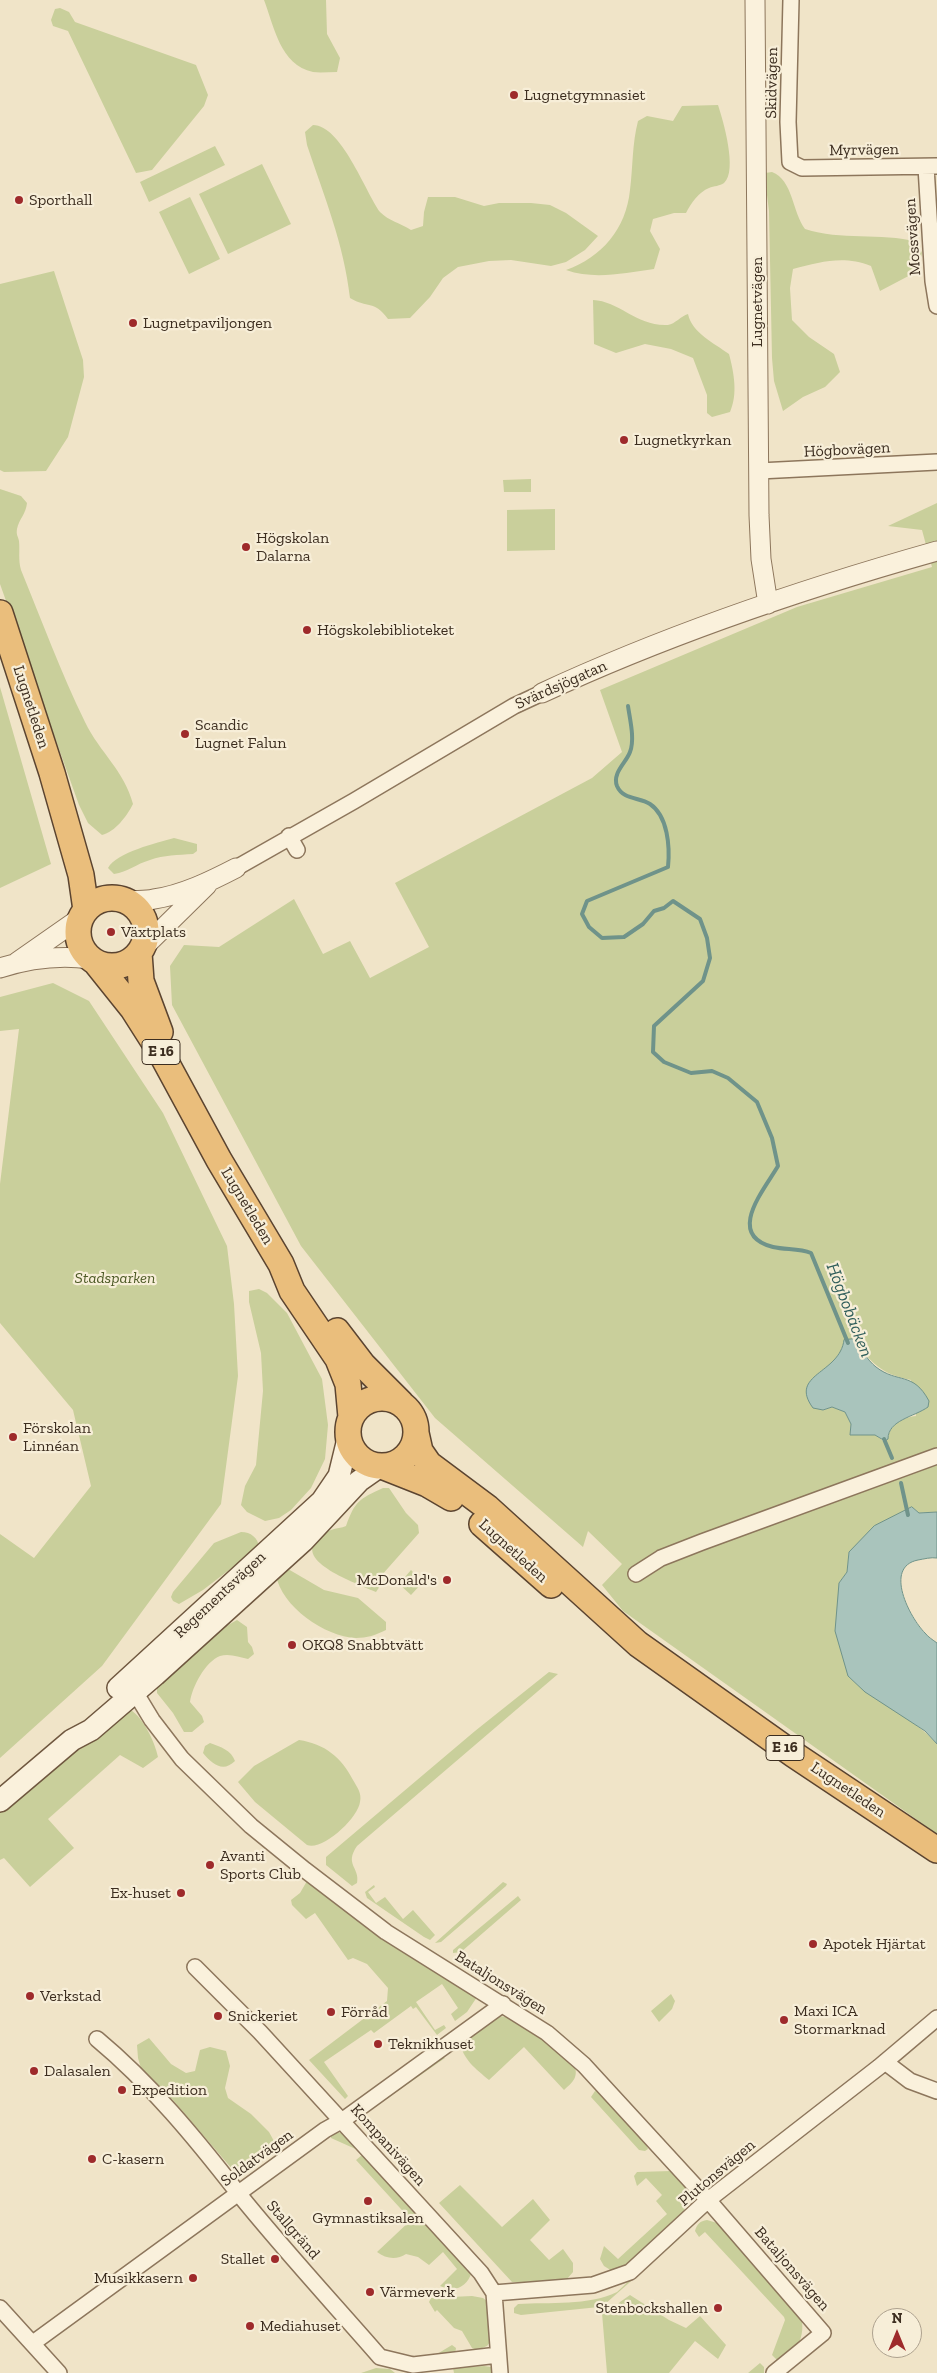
<!DOCTYPE html>
<html>
<head>
<meta charset="utf-8">
<style>
	body { margin:0 }
	#map { position:relative; width:937px; height:2373px; overflow:hidden; background:#f0e4c8; font-family:"Zilla Slab",serif }
	canvas { display:block }
	.north { position:absolute; left:872px; top:2308px; width:50px; height:50px; box-sizing:border-box; background:#f7eed8; border:1px solid #ada18e; border-radius:50%; rotate:0deg; font-size:14px; font-weight:700; line-height:20px; text-align:center; color:#3d2e20 }
	.north::after { content:''; display:block; margin:auto; width:18px; height:22px; background:#9e2a2b; clip-path:polygon(50% 0,100% 100%,50% 72%,0 100%) }
</style>
</head>
<body>
<div id="map">
<canvas width="937" height="2373"></canvas>
<div class="north">N</div>
</div>
<script>
const ctx = document.querySelector('canvas').getContext('2d');
ctx.lineJoin = 'round';
function paint(path, color) { ctx.fillStyle = color; ctx.fill(path, 'evenodd'); }
function strokePath(path, color, width, dash) { ctx.strokeStyle = color; ctx.lineWidth = width; ctx.lineCap = dash ? 'butt' : 'round'; ctx.setLineDash(dash || []); ctx.stroke(path); }
function drawText(font, color, halo, rows, align = 'center') {
  ctx.font = font + ' "Zilla Slab",serif'; ctx.lineWidth = 4.5; ctx.setLineDash([]); ctx.textBaseline = 'middle'; ctx.strokeStyle = halo; ctx.fillStyle = color; for (const [text, x, y, turn = 0] of rows) {
    ctx.save(); ctx.translate(x, y); ctx.rotate((+turn || 0) * Math.PI / 180); ctx.textAlign = isNaN(turn) ? turn : align; if (halo) ctx.strokeText(text, 0, 0); ctx.fillText(text, 0, 0); ctx.restore();
  }
}
paint(new Path2D(`
	M264,0H326L327,34L340,58L337,72C329,72 320,73 313,72C280,65 274,26 264,0Z
	M60,8L69,12L75,22L196,65L208,95L204,106L152,170L136,173L68,31L53,26L51,20L55,9Z
	M718,105C723,120 738,171 724,183C720,186 714,186 709,188C699,192 691,203 686,213H674L653,219L650,231L660,249L654,269C625,273 594,280 566,270C602,257 626,229 630,190C633,167 632,144 638,121L647,116L673,121L682,106Z
	M313,125C341,125 365,191 380,212C389,221 400,223 411,230L423,226L424,212L428,197H455L484,206L499,203H531L550,205L566,213L598,236L585,250L566,262L551,266L511,260L489,261L458,267L443,278L430,297L410,318L388,319C373,299 368,309 350,298C344,244 324,196 307,145L305,132Z
	M215,146L225,165L149,202L140,182Z
	M262,164L291,224L228,254L199,194Z
	M772,172C793,180 792,211 805,229C841,241 880,232 917,242L922,253L918,271L880,291L871,266C843,255 821,262 793,269L790,288L792,320L809,337L834,354L840,372L825,387L803,397L783,411L774,381L772,358L769,211L765,179V173Z
	M190,197L220,259L189,274L159,212Z
	M54,271L83,360L84,377L68,437L46,471L4,472L0,470V284Z
	M593,300C619,301 638,327 668,325C675,324 681,316 688,314C692,333 714,343 729,354C734,373 738,394 730,412L712,417L707,413V395L693,358L671,349L645,344L616,353L594,344Z
	M531,479V492H504L503,480Z
	M0,489L21,496L27,503C26,514 19,519 17,529C16,535 18,536 19,541C20,551 18,560 21,570C42,621 61,673 85,722C100,753 124,770 133,804C127,816 115,832 102,835L88,823L79,805L0,584Z
	M937,503V1512L919,1513L912,1507L849,1552L847,1572L839,1583L848,1676C875,1702 912,1716 937,1744V1834L623,1611L602,1585L622,1564L588,1531L583,1547L435,1418L301,1246L172,1005L170,966L184,945L219,947L294,899L323,954L350,941L370,978L429,947L395,883L592,778L622,752L600,690L797,607L932,567L922,530L888,526ZM854,1339C871,1363 881,1374 911,1380L916,1416C903,1417 888,1426 888,1439L883,1441L876,1435H850L851,1424L845,1412L832,1407L823,1410L817,1375L825,1371Z
	M555,509V550L507,551V510Z
	M0,687L51,864L0,888Z
	M174,838L197,844V851L193,854C178,855 164,855 150,860C136,864 128,872 114,874L108,868C117,852 157,843 174,838Z
	M53,983L89,1001L163,1113L227,1246L234,1304L238,1376L221,1504L102,1666L0,1758V1534L34,1558L91,1486L73,1410L0,1323V1184L19,1029L0,1031V997Z
	M259,1289L267,1293L287,1313L322,1379L328,1425L325,1459L311,1488L291,1510L279,1518L265,1521L247,1512L241,1505L245,1486L256,1465L263,1391L261,1353L249,1302V1291Z
	M383,1488H389L406,1513L418,1525L419,1533L381,1576L380,1586L376,1592C361,1585 296,1563 316,1541C320,1536 325,1532 331,1530C336,1528 342,1528 346,1526C355,1501 359,1499 383,1488Z
	M241,1532C251,1532 258,1538 259,1547L203,1590L179,1604L173,1601L171,1597L173,1592L214,1543Z
	M288,1569L324,1590L358,1598L386,1622V1630C376,1635 367,1638 356,1638C325,1637 281,1606 276,1575Z
	M411,1570L423,1582L411,1595L399,1584Z
	M237,1620L247,1627L248,1642L252,1647L254,1654L248,1659C239,1657 229,1653 220,1656C205,1662 192,1687 190,1702L202,1716L204,1722L192,1732H184L173,1713L157,1693V1682L210,1635Z
	M549,1672L558,1674L357,1846C344,1865 360,1867 357,1883L352,1886L326,1865V1857L475,1731Z
	M127,1708C142,1714 155,1742 158,1757L143,1768L120,1755L48,1819L74,1848L30,1887L4,1858L0,1860V1808Z
	M299,1740C325,1744 341,1757 353,1780C357,1787 362,1793 360,1802C358,1818 323,1851 307,1845L255,1802L238,1782L254,1766Z
	M210,1743C221,1747 231,1750 235,1761C223,1773 212,1764 203,1753L205,1746Z
	M307,1881L377,1934L477,1997L467,2012L455,2021L451,2014L458,2008L442,1984L416,2002L435,2030L444,2025L446,2028L437,2035L416,2007L413,2009L411,2006L374,2033L371,2030L324,2062L348,2096L345,2099L309,2060L387,2001L388,1988L367,1964L353,1958L348,1960L315,1913L306,1919L292,1905L291,1900L300,1893Z
	M503,1882L507,1884L506,1886L441,1942L435,1943Z
	M374,1885L375,1887L368,1892L376,1903L385,1897L403,1919L413,1910L435,1935L430,1940L424,1937L367,1898L365,1892Z
	M518,1896L521,1900L461,1952L453,1953V1950Z
	M671,1994L675,2001L672,2009L659,2022L651,2011Z
	M497,2016C521,2015 555,2049 574,2064C579,2077 573,2082 564,2090L524,2047L489,2080C476,2069 462,2059 460,2041Z
	M149,2038L171,2064L186,2073L195,2071L200,2050L210,2047L226,2051L230,2066L225,2088L228,2098L251,2114L269,2132L275,2143L247,2165L233,2170L172,2099L153,2085L142,2072L138,2058L137,2045Z
	M441,2056L445,2058L362,2116L361,2114Z
	M595,2091L600,2092L646,2144L648,2149L645,2151L639,2150L591,2097Z
	M337,2132L348,2135L472,2272C466,2288 456,2292 440,2286L457,2269L443,2252L429,2265L418,2257L406,2254C397,2260 386,2259 377,2252L411,2220L356,2160L362,2155L360,2151L331,2138V2134Z
	M671,2171L685,2187L689,2200L681,2216L623,2267L612,2271L604,2266L600,2259L604,2246L618,2259L667,2214L656,2201L662,2195L646,2178L637,2186L634,2176L637,2172Z
	M460,2185L502,2227L533,2199L550,2220L530,2240L549,2260L563,2249L573,2263V2272L567,2279L529,2283L512,2282L439,2203Z
	M707,2220L717,2223L724,2228L801,2317C806,2334 797,2358 777,2360L772,2355L785,2320L784,2317L705,2232L699,2237L695,2231C697,2224 700,2221 707,2220Z
	M677,2236L680,2237L679,2239L605,2304L599,2307L521,2315L514,2313V2308L518,2304C550,2302 588,2306 617,2292Z
	M630,2295L669,2320L686,2328L700,2316L726,2345L718,2359L695,2341L669,2373H607L602,2313L608,2315L620,2302Z
	M472,2296L483,2298L488,2302L491,2341L487,2346L477,2350L472,2348L462,2331L454,2328L437,2310L435,2312L429,2302L431,2298Z
	M452,2345L456,2348L455,2354L432,2357Z
	M760,2363L764,2367V2373H748Z
	M484,2366L491,2367L494,2373H454L453,2368Z
	M376,2368L390,2369L395,2373H361Z`), '#c9cf9b');
const water = new Path2D(`
	M854,1339C861,1348 867,1360 876,1367C898,1384 913,1371 929,1401L928,1407C914,1417 888,1420 888,1439L885,1441L875,1435H850L851,1424L845,1412L832,1407L823,1410L813,1408C788,1374 840,1374 844,1340Z
	M912,1507L919,1513L937,1512V1558C931,1557 924,1559 918,1560C883,1567 910,1618 925,1633C928,1637 933,1640 937,1643V1744L925,1731L865,1692L848,1676L835,1631L839,1583L847,1572L849,1552L874,1526Z`);
paint(water, '#a9c4bc');
strokePath(water, '#6f938a', 1);
strokePath(new Path2D(`
	M628,706C630,720 635,739 630,752C626,763 612,773 617,786C623,800 639,797 650,804C668,816 670,847 668,867L587,901L582,914L589,927L602,938L624,937L643,924L654,911L664,908L673,901L700,919L707,938L710,958L703,981L654,1026L653,1052L664,1062L691,1073L712,1071L728,1078L757,1102L772,1138L778,1166C764,1190 725,1235 773,1247C786,1250 799,1248 811,1253L848,1343
	M884,1439L892,1458
	M901,1483L908,1515`), '#6f938a', 4);
const minor = new Path2D(`
	M791,0L788,122L790,162L802,168L937,166
	M926,167L933,281L937,306
	M759,471L937,462
	M289,836L297,850
	M236,868L354,801L514,706L542,693
	M636,1574L661,1558L702,1542L937,1456
	M135,1692L152,1720L182,1759L251,1826L305,1870L386,1932L547,2033L584,2065L708,2200L823,2333L774,2373
	M195,1967L260,2032L481,2273L494,2293L500,2373
	M97,2039C150,2083 196,2139 238,2193C283,2249 333,2303 380,2357L413,2365L498,2355
	M885,2062L910,2081L937,2091
	M494,2293L593,2285L630,2272L708,2200L879,2067L937,2018
	M0,2308L59,2373
	M33,2343L325,2130L343,2120L503,2004`);
const tertiary = new Path2D(`
	M755,0L759,515L761,559L768,604
	M542,693C669,634 802,589 937,551
	M127,901C136,900 146,901 154,899C182,895 211,881 236,868
	M144,947L207,885
	M17,962L80,918
	M0,968C28,959 61,955 90,959`);
const secondary = new Path2D(`
	M118,1688L322,1501L339,1476L348,1439
	M0,1801L72,1740L91,1730L155,1675L303,1541L359,1481L379,1467`);
const trunk = new Path2D(`
	M0,613L52,773L81,875L86,910
	M78 932a34 34 0 1 1 68 0a34 34 0 1 1-68 0Z
	M139,953L141,981L160,1032
	M97,964L133,1009L161,1053L219,1160L281,1264L292,1291L338,1359L348,1384L351,1417
	M337,1331L363,1365L401,1403
	M348 1432a34 34 0 1 1 68 0a34 34 0 1 1-68 0Z
	M416,1433L420,1451L429,1464L488,1508L638,1644L793,1754L937,1850
	M384,1467L427,1484L451,1498
	M482,1524L551,1585`);
strokePath(minor, '#8d765c', 18);
strokePath(tertiary, '#8d765c', 21);
strokePath(secondary, '#6f573f', 24);
strokePath(trunk, '#5b4430', 28);
strokePath(minor, '#faf1dc', 15);
strokePath(tertiary, '#faf1dc', 19);
strokePath(secondary, '#faf1dc', 21);
strokePath(trunk, '#eabe7c', 25);
for (const [x, y, r, color] of [
	[514,95,5,"#9e2a2b"],
	[19,200,5,"#9e2a2b"],
	[133,323,5,"#9e2a2b"],
	[624,440,5,"#9e2a2b"],
	[246,547,5,"#9e2a2b"],
	[307,630,5,"#9e2a2b"],
	[185,734,5,"#9e2a2b"],
	[111,932,5,"#9e2a2b"],
	[13,1437,5,"#9e2a2b"],
	[447,1580,5,"#9e2a2b"],
	[292,1645,5,"#9e2a2b"],
	[210,1865,5,"#9e2a2b"],
	[181,1893,5,"#9e2a2b"],
	[813,1944,5,"#9e2a2b"],
	[30,1996,5,"#9e2a2b"],
	[331,2012,5,"#9e2a2b"],
	[218,2016,5,"#9e2a2b"],
	[784,2020,5,"#9e2a2b"],
	[378,2044,5,"#9e2a2b"],
	[34,2071,5,"#9e2a2b"],
	[122,2090,5,"#9e2a2b"],
	[92,2159,5,"#9e2a2b"],
	[368,2201,5,"#9e2a2b"],
	[275,2259,5,"#9e2a2b"],
	[193,2278,5,"#9e2a2b"],
	[370,2292,5,"#9e2a2b"],
	[718,2308,5,"#9e2a2b"],
	[250,2326,5,"#9e2a2b"]
]) { const dot = new Path2D(); dot.arc(x, y, r, 0, 2 * Math.PI); ctx.fillStyle = color; ctx.fill(dot); strokePath(dot, '#f7eed8', 2); }
for (const [x, y, w] of [
	[161,1052,38],
	[785,1748,38]
]) { const box = new Path2D(); box.roundRect(x - w / 2, y - 12.5, w, 25, 4); ctx.fillStyle = '#f7eed8'; ctx.fill(box); strokePath(box, '#3d2e20', 1); }
drawText('bold 15px', '#3d2e20', null, [
	["E 16",161,1052],
	["E 16",785,1748]
]);
drawText('16px', '#3d2e20', '#f7eed8', [
	["Skidvägen",772,83,-89],
	["Myrvägen",864,150,-1],
	["Mossvägen",913,237,-94],
	["Lugnetvägen",757,302,-90],
	["Högbovägen",847,450,-3],
	["Svärdsjögatan",561,685,-24],
	["Lugnetleden",31,707,72],
	["Lugnetleden",247,1206,59],
	["Lugnetleden",513,1551,42],
	["Regementsvägen",220,1595,-43],
	["Lugnetleden",848,1790,34],
	["Bataljonsvägen",501,1983,32],
	["Kompanivägen",388,2145,48],
	["Soldatvägen",257,2158,-36],
	["Plutonsvägen",717,2173,-40],
	["Stallgränd",293,2230,49],
	["Bataljonsvägen",792,2269,49]
]);
drawText('16px', '#3d2e20', '#f7eed8', [
	["Lugnetgymnasiet",524,95],
	["Sporthall",29,200],
	["Lugnetpaviljongen",143,323],
	["Lugnetkyrkan",634,440],
	["Högskolan",256,538],
	["Dalarna",256,556],
	["Högskolebiblioteket",317,630],
	["Scandic",195,725],
	["Lugnet Falun",195,743],
	["Växtplats",121,932],
	["Förskolan",23,1428],
	["Linnéan",23,1446],
	["McDonald's",437,1580,"right"],
	["OKQ8 Snabbtvätt",302,1645],
	["Avanti",220,1856],
	["Sports Club",220,1874],
	["Ex-huset",171,1893,"right"],
	["Apotek Hjärtat",823,1944],
	["Verkstad",40,1996],
	["Maxi ICA",794,2011],
	["Stormarknad",794,2029],
	["Förråd",341,2012],
	["Snickeriet",228,2016],
	["Teknikhuset",388,2044],
	["Dalasalen",44,2071],
	["Expedition",132,2090],
	["C-kasern",102,2159],
	["Gymnastiksalen",368,2218,"center"],
	["Stallet",265,2259,"right"],
	["Musikkasern",183,2278,"right"],
	["Värmeverk",380,2292],
	["Stenbockshallen",708,2308,"right"],
	["Mediahuset",260,2326]
], 'left');
drawText('italic 16px', '#4d5a26', '#f7eed8', [
	["Stadsparken",115,1278]
]);
drawText('italic 18px', '#2f5d5a', '#f7eed8', [
	["Högbobäcken",849,1310,69]
]);
</script>
</body>
</html>
